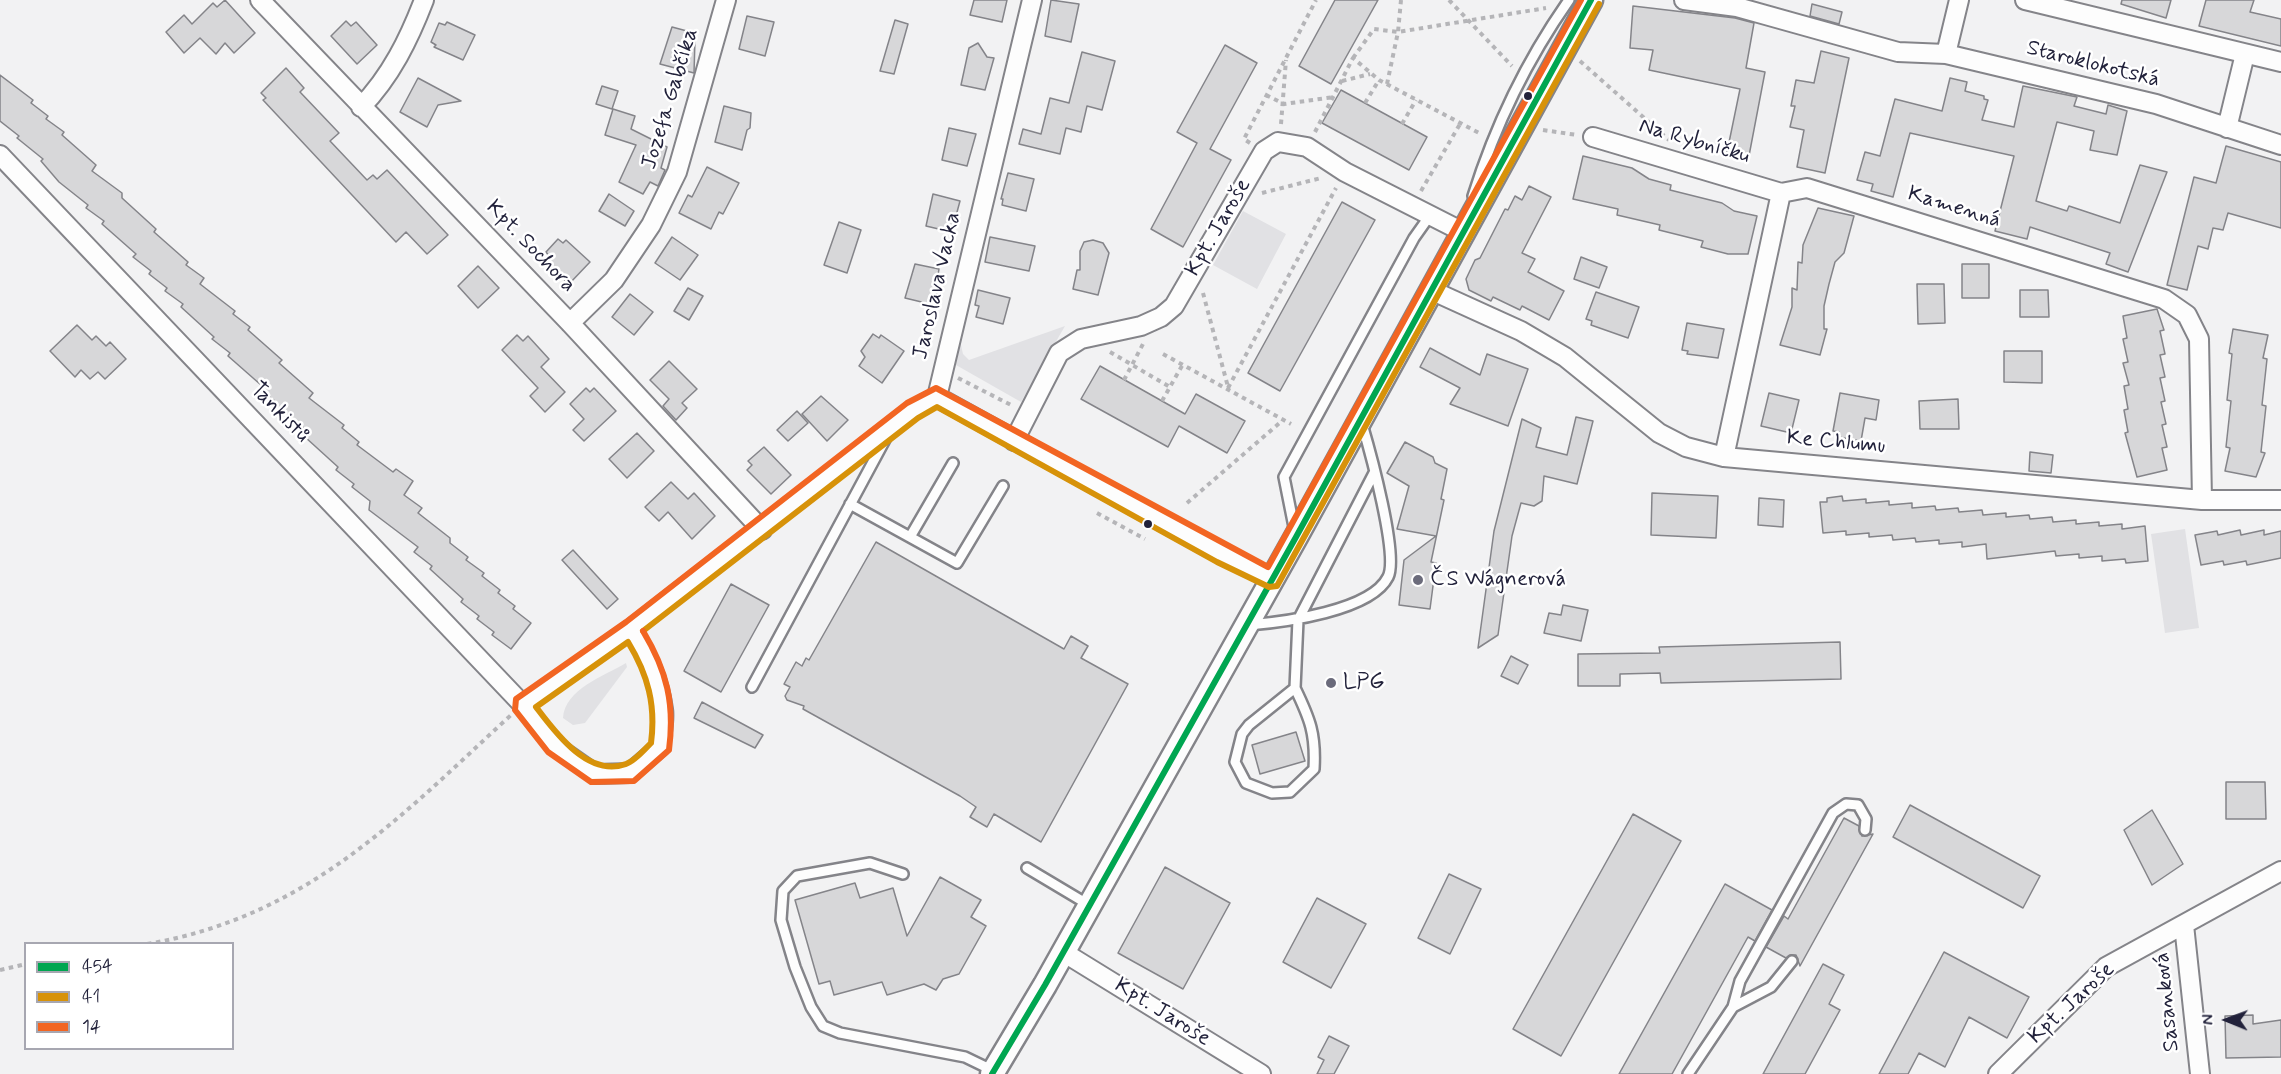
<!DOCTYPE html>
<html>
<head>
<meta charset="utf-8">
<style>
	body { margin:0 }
	#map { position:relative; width:2281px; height:1074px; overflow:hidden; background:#f2f2f3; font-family:Mynerve,sans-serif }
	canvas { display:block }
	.legend { position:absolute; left:24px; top:942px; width:210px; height:108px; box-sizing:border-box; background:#fff; border:2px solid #a7a7b1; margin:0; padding:8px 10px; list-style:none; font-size:18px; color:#22223b }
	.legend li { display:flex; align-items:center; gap:12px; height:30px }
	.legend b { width:30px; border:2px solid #a7a7b1 }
	.north { position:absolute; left:2197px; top:990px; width:60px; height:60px; -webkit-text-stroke:4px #fff; paint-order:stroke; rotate:271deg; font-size:16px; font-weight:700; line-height:24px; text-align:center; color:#22223b }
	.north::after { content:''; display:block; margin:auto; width:21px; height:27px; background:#22223b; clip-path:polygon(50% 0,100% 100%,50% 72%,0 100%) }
</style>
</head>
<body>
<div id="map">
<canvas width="2281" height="1074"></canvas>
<ul class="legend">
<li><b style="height:8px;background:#00a651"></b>454</li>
<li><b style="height:8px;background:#d79209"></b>41</li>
<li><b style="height:8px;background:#f26522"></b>14</li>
</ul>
<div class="north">N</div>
</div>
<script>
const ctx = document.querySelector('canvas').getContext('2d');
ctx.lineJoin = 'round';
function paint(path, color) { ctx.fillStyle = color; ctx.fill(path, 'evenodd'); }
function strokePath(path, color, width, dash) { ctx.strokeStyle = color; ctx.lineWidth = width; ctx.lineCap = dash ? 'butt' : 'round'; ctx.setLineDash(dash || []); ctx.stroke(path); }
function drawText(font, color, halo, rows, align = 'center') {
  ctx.font = font + ' Mynerve,sans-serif'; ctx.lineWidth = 5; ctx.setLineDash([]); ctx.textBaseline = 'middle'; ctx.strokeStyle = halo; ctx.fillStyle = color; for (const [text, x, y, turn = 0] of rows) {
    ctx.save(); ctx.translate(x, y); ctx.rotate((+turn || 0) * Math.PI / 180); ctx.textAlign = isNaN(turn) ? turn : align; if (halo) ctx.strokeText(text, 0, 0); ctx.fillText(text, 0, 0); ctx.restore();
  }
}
paint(new Path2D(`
	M1243,211L1286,234L1257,289L1213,265Z
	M1065,326L1021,402L956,365L955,350L959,336L963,354L969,360Z
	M2185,529L2199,628L2165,633L2151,534Z
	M626,663L627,667L585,723L573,725L563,718C565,689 604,676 626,663Z`), '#e1e1e4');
const building = new Path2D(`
	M225,0L255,33L234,53L225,43L216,54L200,38L184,53L166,32L184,15L192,24L213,3L217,7Z
	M974,0H1007L1002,22L970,15Z
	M1051,0L1079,4L1071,42L1045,36Z
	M1335,0H1378L1331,84L1299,66Z
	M2122,0H2171L2166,18L2121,4Z
	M2206,0H2254L2250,12L2281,19V46L2199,26Z
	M1812,4L1842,12L1839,24L1810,16Z
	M1633,6L1735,18L1754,23L1746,68L1765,72L1748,161L1726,157L1740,89L1649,70L1653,50L1630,48Z
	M747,16L774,22L765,56L739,49Z
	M895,20L908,24L894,74L880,71Z
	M346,21L351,26L356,22L377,45L357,64L331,36Z
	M447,22L475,35L463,60L434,47L436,45L431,42L439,23L445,25Z
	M672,27L687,31L695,39L694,73L660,64Z
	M978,43L987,57L994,58L985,90L961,85L969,48Z
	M1225,45L1257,63L1210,149L1231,160L1183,247L1151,229L1197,143L1177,132Z
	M1821,51L1849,58L1825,173L1797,167L1804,130L1790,127L1795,106H1791L1796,80L1814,83Z
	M1082,52L1115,61L1102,110L1087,106L1081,132L1066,128L1060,154L1019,144L1023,129L1041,134L1050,98L1069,103Z
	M286,68L304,88L300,92L339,133L330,141L367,180L373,175L377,179L387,170L448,235L427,254L406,232L396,242L263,100L266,98L261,93Z
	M0,75L33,100L31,103L48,116L46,119L64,132L62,135L96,165L92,171L122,193V198L156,229L154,232L188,262L186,265L204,278L200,284L235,311L233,314L250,327L248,330L282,360L279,363L313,393L309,398L344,425L342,428L359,442L357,445L393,472L396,469L413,481L404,495L422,508L418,513L450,538V543L468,557L466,560L484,573L482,576L500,590L498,593L515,606L513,609L531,623L511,649L492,635L494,632L477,619L479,616L461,602L463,599L430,569L432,566L414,552L418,547L369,510L370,501L352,487L354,484L336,470L338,467L305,437L309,432L274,405L276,402L259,388L261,385L228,356L230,353L212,339L214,337L181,307L183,304L165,291L167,288L149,274L151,271L133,257L136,254L102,224L104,221L86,208L88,205L59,182L41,161L43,159L17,138L19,136L0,121Z
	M418,78L461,101L438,105L427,127L400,112Z
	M1950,78L1967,82L1965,91L1984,96V99L1988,100L1982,120L2014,127L2023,86L2077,97L2074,106L2106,114L2108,105L2127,111L2117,155L2090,150L2094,131L2057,122L2036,201L2067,211L2069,206L2120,223L2140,165L2167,172L2128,272L2106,264L2110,253L2030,227L2027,239L1995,231L2014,156L1910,133L1893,197L1871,191L1873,184L1857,180L1865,152L1880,156L1895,99L1942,111Z
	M602,86L618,91L612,109L596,104Z
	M1341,90L1427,137L1409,170L1322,123Z
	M724,106L751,113L750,128L747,130L742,150L715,142Z
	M613,109L635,116L631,129L667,147L661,168L665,170L658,186L650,182L643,194L619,182L636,145L605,135Z
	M949,128L976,134L967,166L942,160Z
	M2226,146L2281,162V228L2228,213L2223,230L2213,228L2208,249L2198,246L2187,290L2167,285L2194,177L2216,183Z
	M1583,156L1632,168L1649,179L1671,185L1670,190L1722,203L1734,211L1757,216L1748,254H1728L1701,247L1703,241L1659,230L1660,225L1617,215L1618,209L1573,199Z
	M707,167L739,183L723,214L719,212L711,229L679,213L688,195L692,197Z
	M1008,173L1034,179L1026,211L1002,205L1003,199H1001Z
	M1529,186L1551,197L1522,253L1535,259L1528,272L1564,291L1549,320L1522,306L1520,310L1493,297L1491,301L1469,290L1466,279L1475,260L1480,258L1505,209L1508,210L1515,196L1522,200Z
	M609,194L634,211L625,226L599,211Z
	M933,194L960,201L953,227L949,226L947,231L926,226Z
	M1342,202L1375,220L1280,391L1248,373Z
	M1818,208L1854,216L1844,253L1835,262L1829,284L1824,306V329H1827L1820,355L1780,345L1792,307V288L1797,290L1798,262L1802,263L1803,245Z
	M839,222L861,230L847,273L824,265Z
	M672,237L698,255L680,280L655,263Z
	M990,237L1035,246L1029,271L985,262Z
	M558,239L563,243L566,240L590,262L569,284L545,262L550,257L546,252Z
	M1093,240L1103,243L1109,253L1098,295L1073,289L1077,270H1080V251L1084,242Z
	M1581,257L1607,267L1599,288L1574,279Z
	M915,264L939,269L938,275L941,276L934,305L905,298Z
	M1962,264H1989V298H1962Z
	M478,266L499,288L478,308L458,286Z
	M1917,284H1944L1945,323L1918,324Z
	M688,288L703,296L689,320L674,311Z
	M978,290L1010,298L1003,324L976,317L979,306L975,305Z
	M2020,290H2048L2049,317H2020Z
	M1596,292L1639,307L1628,338L1591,325L1592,321L1586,319Z
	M630,294L653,312L634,335L612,317Z
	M2157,309L2164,330L2160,331L2165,354L2160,355L2165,377L2160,378L2165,401L2161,402L2166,424L2162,425L2167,447L2162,448L2167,470L2137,477L2125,433L2128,432L2124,410L2128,409L2124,386L2129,385L2123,363L2128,362L2123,339L2127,338L2123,316Z
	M1687,323L1724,329L1718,358L1687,354L1688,351L1682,350Z
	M77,325L92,340L96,336L106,346L110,342L126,359L105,379L98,372L90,379L81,370L75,377L50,351Z
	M2233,329L2268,335L2263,358L2267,359L2262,405L2266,406L2261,452L2265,453L2256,477L2225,471L2230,448L2226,447L2231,401L2227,400L2232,354L2229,353Z
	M873,334L879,338L881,335L904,351L882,383L859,366L865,357L861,351Z
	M517,335L523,341L528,336L549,359L541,367L565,392L545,412L530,396L538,388L502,350Z
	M1430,348L1480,375L1487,354L1528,369L1508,426L1450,404L1460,388L1420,367Z
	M2004,351H2042V383L2004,382Z
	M669,361L697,389L682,403L687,408L676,420L663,406L669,399L650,380Z
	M1100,366L1185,414L1196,394L1245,421L1227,453L1179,426L1168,447L1081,399Z
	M586,388L590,392L594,388L616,411L584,441L573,430L584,419L570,404Z
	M1769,393L1799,400L1791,433L1761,426Z
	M1840,393L1879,400L1876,420L1865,418L1861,441L1838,437L1839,432L1833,431Z
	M821,396L848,420L827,441L802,414Z
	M1958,399L1959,429H1920L1919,401Z
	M797,411L808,423L788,441L777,430Z
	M1576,417L1593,421L1577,484L1544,476L1542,501L1534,506L1521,503L1512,536L1498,635L1478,648L1494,531L1522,419L1541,428L1536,447L1567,455Z
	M637,433L654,451L627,478L609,459Z
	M1405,442L1433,457L1435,463L1447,469L1441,499L1444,500L1431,562L1436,563L1430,609L1399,605L1404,560L1436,536L1397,529L1409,486L1387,473Z
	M764,447L791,475L771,494L747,470L752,465L748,461Z
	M2030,452L2053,455L2051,473L2029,471Z
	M671,482L688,499L694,493L715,516L692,539L668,512L659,521L645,507Z
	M1652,493L1718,496L1716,538L1651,535Z
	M1842,496L1843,501L1866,499V503L1889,501V505L1912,503V508L1935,506L1936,510L1958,508L1959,512L1982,510L1983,515L2006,513V517L2029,515L2030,519L2052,517L2053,522L2076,520V524L2099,522V526L2122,524V529L2145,526L2148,561L2126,563L2125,559L2102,561V556L2079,558V554L2056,556L2055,551L1987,559L1986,544L1962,547V542L1939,544V540L1916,542L1915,538L1893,540L1892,535L1869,537V533L1846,535V531L1823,533L1820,502H1827V498Z
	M1759,498L1784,500L1783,527L1758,525Z
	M2240,530L2241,535L2264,530V535L2281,531V558L2247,565L2246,561L2224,565L2223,561L2201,565L2195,535L2217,531L2218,535Z
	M876,542L1064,649L1071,636L1088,646L1081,658L1128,684L1041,842L994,814L987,827L970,817L976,807L960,796L803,709L804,706L787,700L785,696L790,687L784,684L796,662L802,666L806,658L809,660Z
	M573,550L618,599L607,609L562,560Z
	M731,584L769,605L721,692L684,671Z
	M1563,605L1588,610L1581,641L1544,633L1549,613L1561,615Z
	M1840,642L1841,679L1661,683L1660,673L1620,674V686H1578V654L1660,653L1659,647Z
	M1511,656L1528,665L1518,684L1501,676Z
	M702,702L763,735L755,748L694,718Z
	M1296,732L1305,761L1260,774L1252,745Z
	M2226,782H2265L2266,819H2226Z
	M1910,805L2040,876L2023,908L1893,837Z
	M2152,810L2183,864L2152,885L2124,830Z
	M1633,814L1681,841L1561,1056L1513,1029Z
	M1844,818L1859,826L1862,836L1873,834L1800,966L1796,955H1790L1786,958L1766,947L1784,916L1788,919Z
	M1165,867L1230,903L1183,989L1118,953Z
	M1449,874L1481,889L1450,954L1418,938Z
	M940,877L981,900L971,917L986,926L959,974L943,979L936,990L924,984L887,995L882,982L834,995L830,981L819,984L795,900L855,883L860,898L893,888L907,936Z
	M1725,884L1772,910L1755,941L1748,937L1672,1074H1619Z
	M1317,898L1366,924L1331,988L1283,962Z
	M1944,952L2029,997L2007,1038L1969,1017L1945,1067L1919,1053L1908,1074H1879Z
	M1823,964L1844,975L1829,1004L1840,1010L1805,1074H1763Z
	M2253,1015V1024L2281,1020V1057L2226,1058L2225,1016Z
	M1329,1036L1349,1046L1334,1074H1317L1324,1060L1318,1057Z`);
paint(building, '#d7d7d9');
strokePath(building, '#848489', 1.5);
const service = new Path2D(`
	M1473,196C1495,126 1526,61 1569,0
	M850,504L957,563L1003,486
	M1295,532L1284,477L1414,238L1431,214
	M910,537L953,463
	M1249,625C1284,622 1371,611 1388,577C1399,556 1370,451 1362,424
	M752,687L887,436
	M1295,688C1310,719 1316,734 1314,769L1290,792L1272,793L1246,783L1235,762L1242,734L1249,725L1295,688L1298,620L1374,473
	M1027,868L1089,905
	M903,874L870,863L797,876L783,891L781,920L795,967L811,1007L823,1026L840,1033L965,1057L994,1071
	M1733,1007L1771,987L1792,961
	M1688,1074L1733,1007L1740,981L1833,813L1846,804L1858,805L1866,819L1865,830`);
const minor = new Path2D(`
	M260,0L570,323L762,530
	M1684,0L1737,7L1898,52L1946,54L2156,104L2281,145
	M2025,0L2281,62
	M1946,54L1959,0
	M361,107C391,76 409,39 424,0
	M2227,128L2245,54
	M1593,137L1781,193
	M0,155L523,705L555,746L595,774L630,773L660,747C661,735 665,720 663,709C659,680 647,653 631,629
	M1433,291L1521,331L1565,357L1659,433L1686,447L1724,457L2202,500H2281
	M570,323L614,280L651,225L677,172L726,0
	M937,397L1221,554L1272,579
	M1014,441L1059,353L1081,339L1141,326L1161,317L1174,306L1264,151L1278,142L1307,147L1345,172L1465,233
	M1724,457L1781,193L1807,188L2164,299L2187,315L2199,339L2202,500
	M523,705L631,629L913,410L937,397L1032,0
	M2184,925L2200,1074
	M1063,952L1261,1074
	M1998,1074L2106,967L2281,871`);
const tertiary = new Path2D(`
	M992,1074L1045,985L1296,537L1591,0`);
strokePath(service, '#848489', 14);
strokePath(minor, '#848489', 22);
strokePath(tertiary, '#848489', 27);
strokePath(new Path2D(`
	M1449,0L1512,66
	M1353,58L1374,29L1398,32L1546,8
	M1580,61L1669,140
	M1342,81L1370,74
	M1387,84L1398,32L1401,0
	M1266,95L1284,104L1334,97
	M1365,103L1379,80
	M1281,124L1286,60
	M1402,124L1416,100
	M1543,130L1577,135
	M1315,132L1353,58L1379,80L1481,134
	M1250,143L1244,139L1316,0
	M1421,191L1460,124
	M1262,193L1321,178
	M1203,293L1228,387
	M1110,352L1170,387
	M1163,354L1291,424
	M958,378L1013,406
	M1124,380L1143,344
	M1228,388L1336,188
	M1162,401L1183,364
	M1187,503L1283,420
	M1097,513L1145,539
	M147,944C306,917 398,819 511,715
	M0,970L26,964`), '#b5b5b8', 4, [4.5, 4.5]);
strokePath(service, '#fdfdfd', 9);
strokePath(minor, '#fdfdfd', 18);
strokePath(tertiary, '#fdfdfd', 22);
strokePath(new Path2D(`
	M992,1074L1045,985L1296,537L1591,0`), '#00a651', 6);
strokePath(new Path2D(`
	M643,631L918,418L937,407L1217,562L1269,587L1277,586L1599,4
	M628,642C648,675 656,705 651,743C645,749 635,761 626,764C588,778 555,732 536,707Z`), '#d79209', 6);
strokePath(new Path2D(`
	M643,631C667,671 675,704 669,750L634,781L591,782L548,752L515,710L516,699L626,622L907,403L936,388L1268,567L1581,0`), '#f26522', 6);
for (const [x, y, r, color] of [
	[1528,96,5,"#22223b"],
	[1148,524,5,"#22223b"],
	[1418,580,6,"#6b6b7b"],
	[1331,683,6,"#6b6b7b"]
]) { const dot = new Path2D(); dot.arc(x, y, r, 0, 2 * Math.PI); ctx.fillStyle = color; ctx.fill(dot); strokePath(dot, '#fff', 2); }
drawText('22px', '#22223b', '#fff', [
	["Staroklokotská",2093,65,14],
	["Jozefa Gabčíka",671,99,-73],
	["Na Rybníčku",1694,142,16],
	["Kamenná",1954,208,17],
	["Kpt. Jaroše",1219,228,-60],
	["Kpt. Sochora",530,247,46],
	["Jaroslava Vacka",938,286,-77],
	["Tankistů",279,413,46],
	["Ke Chlumu",1836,443,5],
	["Sasanková",2168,1002,-96],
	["Kpt. Jaroše",2072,1004,-43],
	["Kpt. Jaroše",1162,1013,32]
]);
drawText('22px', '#22223b', '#fff', [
	["ČS Wágnerová",1430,580],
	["LPG",1343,683]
], 'left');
</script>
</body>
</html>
